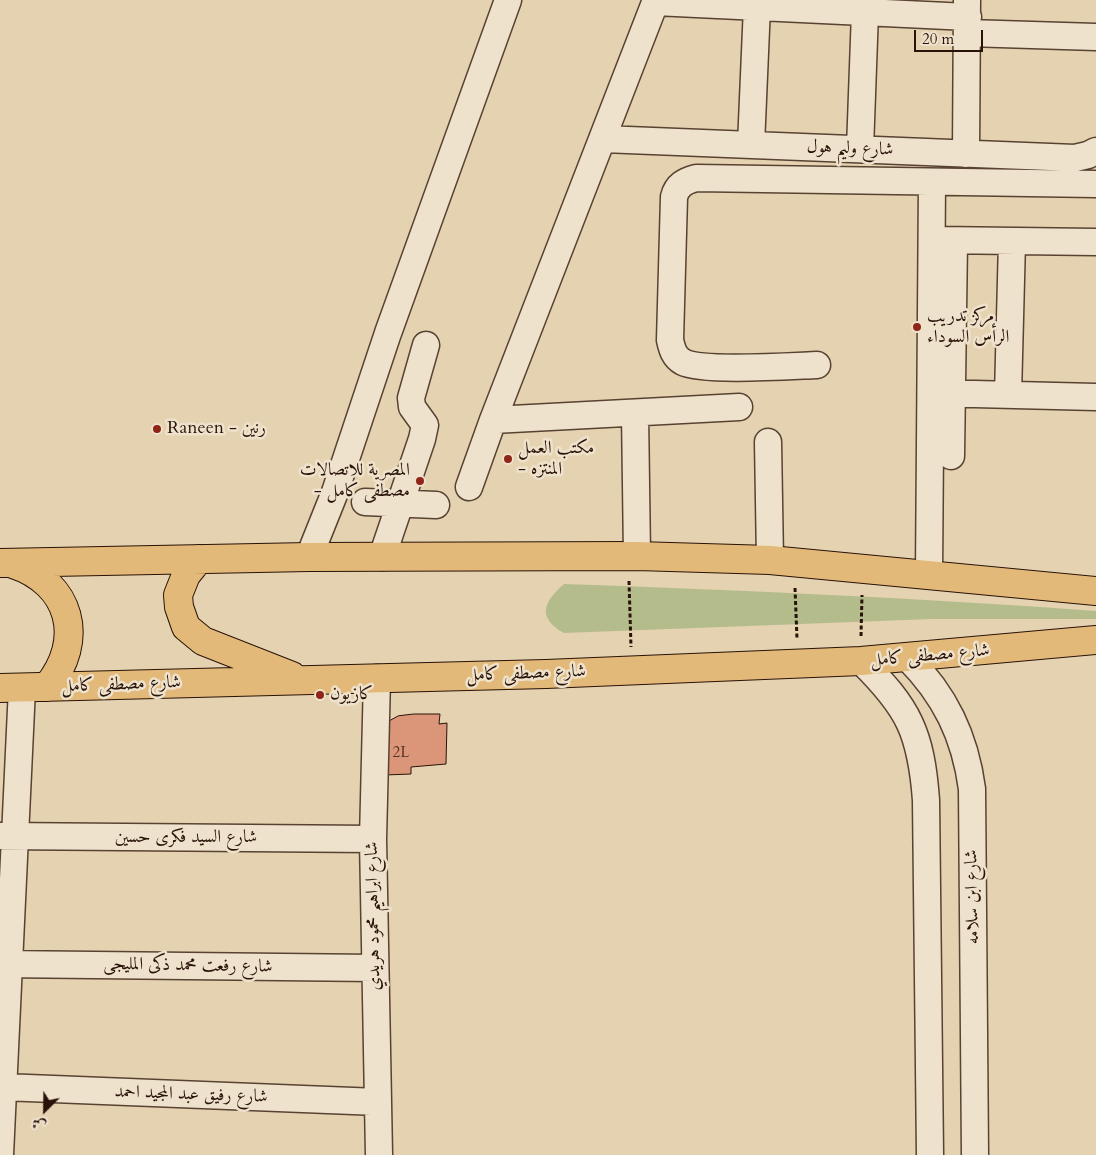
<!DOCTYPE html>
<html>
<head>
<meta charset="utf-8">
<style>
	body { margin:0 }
	#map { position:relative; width:1096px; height:1155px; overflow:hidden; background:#e5d2b1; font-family:Cardo,Amiri,serif }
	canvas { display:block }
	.north { position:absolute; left:20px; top:1085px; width:50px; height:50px; -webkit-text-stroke:4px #eee2cc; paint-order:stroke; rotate:203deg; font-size:14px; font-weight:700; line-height:20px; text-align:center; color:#291208 }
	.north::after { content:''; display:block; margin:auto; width:18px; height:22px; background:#291208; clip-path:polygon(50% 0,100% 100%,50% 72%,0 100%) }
	.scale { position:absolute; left:914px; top:30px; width:69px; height:22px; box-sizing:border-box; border:2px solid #291208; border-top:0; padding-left:6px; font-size:15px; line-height:18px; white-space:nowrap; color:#291208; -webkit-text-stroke:4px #eee2cc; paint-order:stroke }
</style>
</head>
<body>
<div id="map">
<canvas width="1096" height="1155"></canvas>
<div class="north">ش</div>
<div class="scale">20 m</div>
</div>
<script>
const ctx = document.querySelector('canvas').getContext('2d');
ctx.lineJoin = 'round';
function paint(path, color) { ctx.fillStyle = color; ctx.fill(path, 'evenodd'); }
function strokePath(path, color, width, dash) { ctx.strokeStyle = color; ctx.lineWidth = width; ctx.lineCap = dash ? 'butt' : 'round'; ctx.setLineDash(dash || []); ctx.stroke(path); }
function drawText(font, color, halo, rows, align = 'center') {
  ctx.font = font + ' Cardo,Amiri,serif'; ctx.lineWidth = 5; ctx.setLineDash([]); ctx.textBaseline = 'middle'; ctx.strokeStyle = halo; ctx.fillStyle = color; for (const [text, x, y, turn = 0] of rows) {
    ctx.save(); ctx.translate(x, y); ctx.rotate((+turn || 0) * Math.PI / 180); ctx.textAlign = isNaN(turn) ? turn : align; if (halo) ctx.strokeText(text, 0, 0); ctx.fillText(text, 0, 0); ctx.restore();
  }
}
paint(new Path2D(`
	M564,584C741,590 919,598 1096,611V619H932L564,633C537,618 543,602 564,584Z`), '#b5bc8c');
const building = new Path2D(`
	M414,714H440L439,724L447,723L446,764L411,767V774L385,775L389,721L398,716Z`);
paint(building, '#db967a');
strokePath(building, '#291208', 1);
const minor = new Path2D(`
	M655,2L968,17
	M968,33L1096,37
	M603,139L1075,158L1088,155L1096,151
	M751,145L757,6
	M860,149L865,12
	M966,154L967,0
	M937,240L1096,242
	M817,365C791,366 702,372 683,362C674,357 672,349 670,340L674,197C677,185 685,181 696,178L1096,184
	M934,393L1096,397
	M1008,395L1012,241
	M635,413L637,556
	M493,420L739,407
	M768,442L770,560
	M951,456L954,241
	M469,487L493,420L656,0
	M365,502L436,505
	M309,557L335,492L388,333L508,0
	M382,557L422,439L425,425L412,407L411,398L426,345
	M929,574L932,182
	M907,657C945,695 965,736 972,789L975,1155
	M861,661C909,708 921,733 926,800L930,1155
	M377,678L373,839L379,1155
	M0,836L373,839
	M0,964L375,968
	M3,1087L378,1102
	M0,1155L22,688`);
const major = new Path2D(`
	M199,559L186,575L178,595L179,607L186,627L203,641L292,676
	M0,563L309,557L637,556L770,560L1096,591
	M13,564C71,583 86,640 47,687
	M0,688L546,674L861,661L1096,640`);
strokePath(minor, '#584232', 29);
strokePath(major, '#291208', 30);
strokePath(new Path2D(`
	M629,581L631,647
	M795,588L797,639
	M861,636L862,595`), '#291208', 3, [4, 2.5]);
strokePath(minor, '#eee2cc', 26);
strokePath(major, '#e2b978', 28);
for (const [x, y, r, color] of [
	[917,327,5,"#8f2418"],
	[157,429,5,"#8f2418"],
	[508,459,5,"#8f2418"],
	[420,481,5,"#8f2418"],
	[320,695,5,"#8f2418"]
]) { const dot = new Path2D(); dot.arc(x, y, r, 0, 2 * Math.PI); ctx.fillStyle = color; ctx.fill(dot); strokePath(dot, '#eee2cc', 2); }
drawText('15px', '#563324', null, [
	["2L",401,754]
]);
drawText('18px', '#291208', '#eee2cc', [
	["شارع وليم هول",850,149,2],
	["شارع مصطفى كامل",930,656,-5],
	["شارع مصطفى كامل",526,674,-2],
	["شارع مصطفى كامل",121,685,-2],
	["شارع السيد فكرى حسين",186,838],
	["شارع ابن سلامه",973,897,-91],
	["شارع ابراهيم محمود هريدي",374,916,-91],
	["شارع رفعت محمد ذكى المليجى",188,966,1],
	["شارع رفيق عبد المجيد احمد",191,1095,2]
]);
drawText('18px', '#291208', '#eee2cc', [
	["مركز تدريب",927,317],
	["الرأس السوداء",927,338],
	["Raneen - رنين",167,429],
	["مكتب العمل",518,449],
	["- المنتزه",518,470],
	["المصرية للاتصالات",410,471,"right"],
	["- مصطفى كامل",410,492,"right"],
	["كازيون",330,695]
], 'left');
</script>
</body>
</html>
